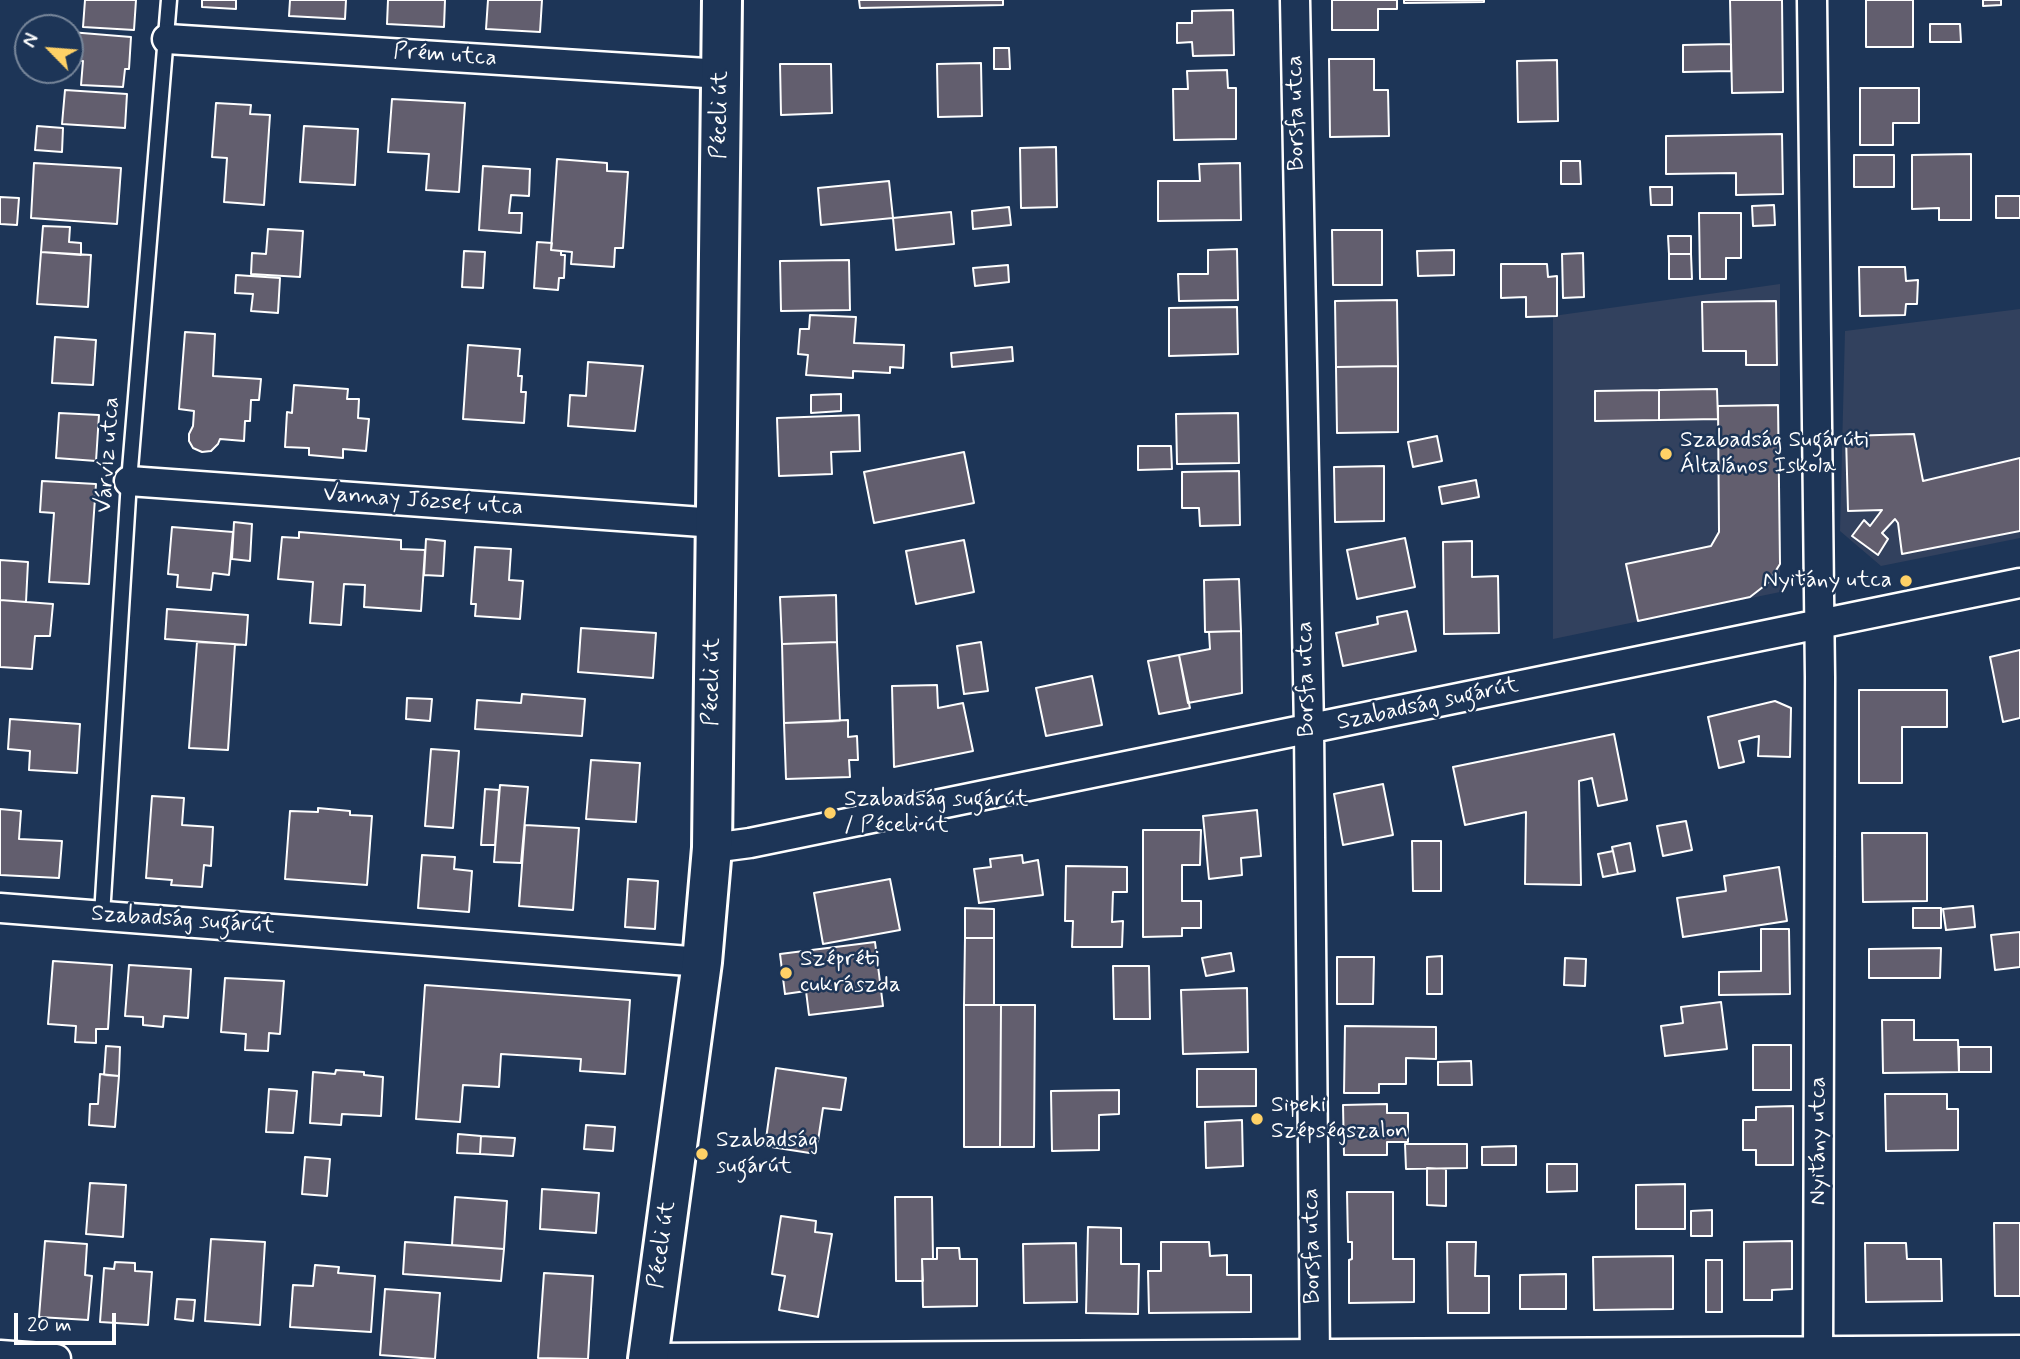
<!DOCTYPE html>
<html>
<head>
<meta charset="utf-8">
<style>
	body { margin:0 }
	#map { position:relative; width:2020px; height:1359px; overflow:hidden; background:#1d3557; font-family:Mynerve,sans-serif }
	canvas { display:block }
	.north { position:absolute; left:14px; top:14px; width:70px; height:70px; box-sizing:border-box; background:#1d3557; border:2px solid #77869a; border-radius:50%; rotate:295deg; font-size:19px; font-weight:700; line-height:28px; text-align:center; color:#fff }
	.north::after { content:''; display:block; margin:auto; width:24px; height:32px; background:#ffd166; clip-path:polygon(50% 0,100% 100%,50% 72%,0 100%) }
	.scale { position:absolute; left:14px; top:1313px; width:102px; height:32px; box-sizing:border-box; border:4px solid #fff; border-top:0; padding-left:9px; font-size:21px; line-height:24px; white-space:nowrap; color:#fff; -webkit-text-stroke:5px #1d3557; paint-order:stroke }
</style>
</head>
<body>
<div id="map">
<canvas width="2020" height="1359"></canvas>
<div class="north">N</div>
<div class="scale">20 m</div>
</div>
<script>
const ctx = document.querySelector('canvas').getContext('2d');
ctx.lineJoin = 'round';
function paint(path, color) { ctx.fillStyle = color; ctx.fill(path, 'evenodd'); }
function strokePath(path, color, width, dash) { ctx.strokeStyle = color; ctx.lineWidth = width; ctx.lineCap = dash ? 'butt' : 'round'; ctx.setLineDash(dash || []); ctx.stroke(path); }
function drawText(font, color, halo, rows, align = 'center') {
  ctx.font = font + ' Mynerve,sans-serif'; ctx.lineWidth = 5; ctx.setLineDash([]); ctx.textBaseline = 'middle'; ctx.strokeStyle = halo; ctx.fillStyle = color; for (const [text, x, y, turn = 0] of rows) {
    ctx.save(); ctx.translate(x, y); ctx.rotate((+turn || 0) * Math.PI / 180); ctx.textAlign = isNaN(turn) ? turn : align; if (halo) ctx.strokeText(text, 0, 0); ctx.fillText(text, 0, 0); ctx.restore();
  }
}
paint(new Path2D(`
	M1780,284V592L1553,639V316Z
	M2020,309V538L1881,566L1840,531L1845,331Z`), '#32415e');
const building = new Path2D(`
	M85,0H136L134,30L83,27Z
	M202,0H236V9L202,7Z
	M290,0H346L345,19L289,16Z
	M388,0H445L444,27L387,24Z
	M488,0H542L540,32L486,29Z
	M859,0H1003V5L860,8Z
	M1332,0H1397V9H1378V30H1332Z
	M1404,0H1484V2L1404,3Z
	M1730,0H1782L1783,92L1732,93Z
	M1866,0H1913V47H1866Z
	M1983,0H2001V5L1983,6Z
	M1233,10L1234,55L1193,56L1192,42L1177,43V23H1192V11Z
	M1930,24H1960L1961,42H1930Z
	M70,32L131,37L129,69H125L123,87L81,85L83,61L70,60Z
	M1731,44V71L1683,72V45Z
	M994,48H1009L1010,69H994Z
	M1329,59H1374V90H1388L1389,136L1330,137Z
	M1557,60L1558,121L1518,122L1517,61Z
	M981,63L982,116L938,117L937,64Z
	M780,64H831L832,113L781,115Z
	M1227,70L1228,88H1236V139L1174,140L1173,89H1188L1187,71Z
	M1860,88H1919V123H1893V145H1860Z
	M65,90L127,94L125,128L62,124Z
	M392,99L465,103L459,192L426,190L429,154L388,152Z
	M216,103L251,105L250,114L270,115L264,205L224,202L227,158L212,157Z
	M37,126L63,128L62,152L35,150Z
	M304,126L358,129L355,185L300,182Z
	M1782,134L1783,194L1736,195V173L1666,174V136Z
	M1056,147L1057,207L1021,208L1020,148Z
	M1971,154V220H1939V208L1912,209V155Z
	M1854,155H1894V187H1854Z
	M557,159L607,163V171L628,172L623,248H615L614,267L571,264L572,252L551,250Z
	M1561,161H1580L1581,184H1561Z
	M34,163L121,168L117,224L31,218Z
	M1240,163L1241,220L1158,221V181H1200L1199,164Z
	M483,166L530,169L529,196L511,195L509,213H522L521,233L479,230Z
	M889,181L893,218L821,225L818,188Z
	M1650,187H1672V205H1651Z
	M1996,196H2020V218H1996Z
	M0,197L19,198L17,225L0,224Z
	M1774,205L1775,225L1753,226L1752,206Z
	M1009,207L1011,225L973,229L972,211Z
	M951,212L954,244L896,250L893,218Z
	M1699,213H1741V258H1726V279H1700Z
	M43,226L70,227L69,242L81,243V255L41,252Z
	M268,229L303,231L300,277L251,274L252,253L266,254Z
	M1332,230H1382V285H1333Z
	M1668,236H1691V254H1669Z
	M537,242L552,243L551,250L561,251V255H565L564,278H559L558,290L534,288Z
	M1237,249L1238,300L1179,301L1178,274H1208V250Z
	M1454,250V275L1418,276L1417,251Z
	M464,251L485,252L483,288L462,287Z
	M41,252L91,255L88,307L37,304Z
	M1583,253L1584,297L1563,298L1562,254Z
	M1669,254H1691L1692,279H1669Z
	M849,260L850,310L781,311L780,261Z
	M1501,264H1547L1548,277L1557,276V316L1526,317V297L1501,298Z
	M1008,265L1009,282L975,286L973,268Z
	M1859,267H1905L1906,281L1918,280L1917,304H1906L1905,315L1860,316Z
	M236,275L280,278L278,313L251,311L253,294L235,293Z
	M1397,300L1398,366L1336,367L1335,301Z
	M1776,301L1777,365H1746V351H1703L1702,302Z
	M1237,307L1238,354L1169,356V308Z
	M810,315L856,317L854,343L904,345L903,368L890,367V373L853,371V378L806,375L808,355L798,354L800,329H809Z
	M185,332L215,334L213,376L261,379L259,400H251L250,421H245L244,441L220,439L218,444L211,451L202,452L193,448L189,441V434L193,426L194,411L179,409Z
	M55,337L96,340L93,385L52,383Z
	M468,345L520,349L518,376H522L521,392H526L524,423L463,419Z
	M1012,347L1013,361L952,367L951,353Z
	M588,362L643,366L635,431L568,426L570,395L586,396Z
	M1398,366V432L1337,433L1336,367Z
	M294,385L348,389L347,399H359L358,418L369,419L366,451L343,449V458L309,455V448L285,447L287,412L292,413Z
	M1717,389L1718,419L1659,420V390Z
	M1659,390V420L1595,421V391Z
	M841,394V411L811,413V395Z
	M1778,405L1780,564L1768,583L1750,597L1638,621L1626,564L1711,546L1719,532L1718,406Z
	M59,413L99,415L96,461L56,458Z
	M1238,413L1239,463L1177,464L1176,414Z
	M859,415L860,451L831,452L832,474L779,476L777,418Z
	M1914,434L1923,481L2020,458V531L1902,554L1898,523L1895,519L1882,533L1888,539L1878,555L1852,536L1864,520L1870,526L1882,510L1848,511L1846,436Z
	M1437,436L1442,461L1413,467L1408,442Z
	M1138,446H1171L1172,469L1138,470Z
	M964,452L974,503L874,523L864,472Z
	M1384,466V521L1335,522L1334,467Z
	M1239,471L1240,525L1200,526L1199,508H1182V472Z
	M1476,480L1479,497L1442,504L1439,487Z
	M42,481L96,484L89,584L49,582L54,513L40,512Z
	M234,522L252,524L250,561L232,559Z
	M172,527L233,532L229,575L213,573L211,590L177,587L178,575L168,574Z
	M299,532L401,540V549L425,550L421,611L364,607L365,585L344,584L341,625L310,623L313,582L278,579L282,537L299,538Z
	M1405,538L1415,587L1357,599L1347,550Z
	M426,539L445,541L443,576L424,575Z
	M964,540L974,592L916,604L906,551Z
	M1472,541V577L1498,576L1499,633L1444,634L1443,542Z
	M475,547L511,549L509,580L523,581L520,619L475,616L476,604H471Z
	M0,560L28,562L26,602L0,600Z
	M1239,579L1241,631L1205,632L1204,580Z
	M836,595L837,642L782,644L780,597Z
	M0,600L53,604L50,636H35L32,669L0,667Z
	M167,609L248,615L246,645L165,639Z
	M1407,611L1416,651L1343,666L1336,633L1378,624L1377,617Z
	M581,628L656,633L653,678L578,672Z
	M1241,631L1242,693L1188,703L1179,655L1210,649L1209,632Z
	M197,642L235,644L228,750L189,748Z
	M837,642L840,721L784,723L782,644Z
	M981,642L988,691L964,694L957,646Z
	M2020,650V718L2003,722L1990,657Z
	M1179,655L1190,708L1159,714L1148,661Z
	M1092,676L1102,725L1046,736L1036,688Z
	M937,685L938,708L963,703L973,751L894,767L892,686Z
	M1859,690H1947V727H1902V783H1859Z
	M522,694L585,699L582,736L475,729L477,700L521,703Z
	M407,698L432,699L430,721L406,719Z
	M1775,701L1791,708L1790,757L1758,756L1759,736L1739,741L1744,762L1719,768L1708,717Z
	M10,719L80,724L77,773L29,770L30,751L8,749Z
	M848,720V737L857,736L858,760H849L850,777L786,779L784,723Z
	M1614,734L1627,800L1598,806L1592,778L1579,781L1581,885L1525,884L1526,812L1465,825L1453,767Z
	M431,749L459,751L453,828L425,826Z
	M591,760L640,763L636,822L586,819Z
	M1383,784L1393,835L1343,845L1334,794Z
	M500,785L528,787L521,863L494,862Z
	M485,789L499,790L495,845H481Z
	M152,796L184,798L182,825L213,827L211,866L204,865L202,887L171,885L172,880L146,878Z
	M318,808L350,811V815L372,816L367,885L285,879L290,811L318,812Z
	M0,809L21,811L19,839L62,841L59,878L0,875Z
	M1257,810L1261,856L1241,858L1242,875L1209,879L1203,816Z
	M1686,821L1692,850L1663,856L1657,826Z
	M525,825L579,828L573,910L519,906Z
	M1143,830H1201L1200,865H1182V901H1201V928H1182V936L1143,937Z
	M1862,833H1927V901L1863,902Z
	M1412,841H1441V891H1413Z
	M1630,843L1635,871L1618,874L1612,847Z
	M1613,851L1618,874L1603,877L1598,854Z
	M422,855L455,857L454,869L472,871L469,912L418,908Z
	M1022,855L1023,863L1038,860L1043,895L979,903L974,869L991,867L990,859Z
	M1066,866L1127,867V892H1113L1112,922L1123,921L1122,947H1072L1073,921H1065Z
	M1779,867L1787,921L1683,937L1677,898L1726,891L1724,876Z
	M628,879L658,881L655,929L625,927Z
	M890,879L900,930L823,944L814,893Z
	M1973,906L1975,927L1946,930L1943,909Z
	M965,908L994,909V938H965Z
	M1913,908H1941V928H1913Z
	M1761,929H1789L1790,994L1719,995V972L1761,971Z
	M2020,932V967L1995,970L1991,935Z
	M965,938H994V1005H964Z
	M875,942L883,1006L809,1015L806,991L785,994L780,954Z
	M1941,948L1940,978H1869V949Z
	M1231,953L1234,971L1206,976L1202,958Z
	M1442,956V994H1427V957Z
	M1337,957H1374L1373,1004H1337Z
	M1565,958L1586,959L1585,986L1564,985Z
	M53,961L112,965L108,1029H96V1043L75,1042L76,1026L48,1024Z
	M129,965L191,969L188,1018L164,1016L163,1027L143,1025V1017L125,1016Z
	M1113,966H1149L1150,1019H1114Z
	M225,978L284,981L280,1034L269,1033L268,1051L245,1050L246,1034L221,1032Z
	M425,985L630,1000L625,1074L580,1071L581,1059L501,1054L499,1087L463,1085L460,1122L416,1119Z
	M1247,988L1248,1052L1183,1054L1181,990Z
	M1721,1002L1727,1049L1665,1056L1661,1026L1683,1023L1681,1007Z
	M964,1005H1001L1000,1147H964Z
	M1001,1005H1035L1034,1147H1000Z
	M1882,1020H1914V1040H1958L1959,1072L1883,1073Z
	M1345,1026L1436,1027V1059L1406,1058V1084H1379V1093H1344Z
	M1753,1045H1791V1090H1753Z
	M106,1046L120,1047L119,1076L104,1075Z
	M1959,1047H1991V1072H1959Z
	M1471,1061L1472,1085H1438V1062Z
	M776,1068L846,1078L841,1110L823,1108L816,1154L765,1146Z
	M1197,1069H1256V1106L1197,1107Z
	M336,1070L364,1072V1075L383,1077L381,1116L342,1114L341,1125L310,1123L313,1072L335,1074Z
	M100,1074L119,1076L115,1127L89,1125L90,1104H98Z
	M269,1089L297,1091L293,1133L266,1132Z
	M1119,1090V1114L1099,1115V1150L1052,1151L1051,1091Z
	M1885,1094H1947V1109H1958V1150L1886,1151Z
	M1387,1104V1113H1408V1142H1387V1155H1344L1343,1105Z
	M1793,1106V1165H1756V1150H1743V1120H1756V1107Z
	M1242,1120L1243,1166L1206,1168L1205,1122Z
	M586,1125L615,1127L613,1151L584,1149Z
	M458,1134L481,1136L480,1154L457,1153Z
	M481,1136L515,1138L513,1156L480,1154Z
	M1405,1144H1467V1168L1406,1169Z
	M1516,1146V1165H1482V1147Z
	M305,1157L330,1159L327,1196L302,1194Z
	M1547,1164H1577V1191L1547,1192Z
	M1427,1168L1446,1169V1206L1427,1205Z
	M90,1183L126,1185L123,1237L86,1234Z
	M1685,1184V1229H1636V1185Z
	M542,1189L599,1193L596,1233L540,1229Z
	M1347,1192H1393V1259H1414V1302L1349,1303V1260L1352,1259V1242H1348Z
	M455,1197L507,1201L504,1249L452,1245Z
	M895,1197H932L933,1259H922L923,1281H896Z
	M1712,1210V1236H1691V1211Z
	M781,1216L816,1221L815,1232L832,1234L818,1317L779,1310L785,1276L772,1274Z
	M1994,1223H2020V1296H1995Z
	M1088,1227L1121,1228V1264H1139L1138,1314L1086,1313Z
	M211,1239L265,1242L260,1325L205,1321Z
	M45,1241L87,1244L85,1275L92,1276L88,1320L39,1317Z
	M1792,1241V1289L1772,1290V1300H1744V1242Z
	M405,1242L504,1249L501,1281L403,1274Z
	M1161,1242H1209L1210,1256L1227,1255V1275H1251V1312L1149,1313L1148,1271H1161Z
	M1447,1242H1476L1475,1276H1489V1313H1448Z
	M1076,1243L1077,1302L1024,1303L1023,1244Z
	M1865,1243H1906L1907,1259H1941L1942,1301L1866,1302Z
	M937,1248H959L960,1259H977V1306L923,1307L922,1259H937Z
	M1673,1256V1309L1594,1310L1593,1257Z
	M1706,1260H1722V1312H1706Z
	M115,1262L135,1263V1271L152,1272L148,1325L100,1322L104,1268L114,1269Z
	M315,1265L339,1267L338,1273L375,1276L371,1332L290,1327L293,1285L313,1286Z
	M544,1273L593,1276L588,1359L538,1358Z
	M1566,1274V1309H1520V1275Z
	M385,1289L440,1293L435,1359L380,1355Z
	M177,1299L195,1300L193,1321L175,1319Z`);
paint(building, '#625e6e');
strokePath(building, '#fff', 2);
const lane = new Path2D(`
	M102,915L129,481L169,0`);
const street = new Path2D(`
	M1295,0L1309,729L1315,1359
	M1812,0L1820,677L1818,1359
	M167,39L722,74
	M129,481L716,523
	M712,848L750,843L2020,583
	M0,908L702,962
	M0,1355L56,1359
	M648,1358L2020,1350`);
const secondary = new Path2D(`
	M648,1359L702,962L712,848L722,0`);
strokePath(lane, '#fff', 19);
strokePath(street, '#fff', 33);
strokePath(secondary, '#fff', 44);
strokePath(lane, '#1d3557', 14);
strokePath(street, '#1d3557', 28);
strokePath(secondary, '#1d3557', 38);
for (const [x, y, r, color] of [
	[1666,454,7,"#ffd166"],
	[1906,581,7,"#ffd166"],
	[830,813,7,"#ffd166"],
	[786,973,7,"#ffd166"],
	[1257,1119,7,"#ffd166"],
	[702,1154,7,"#ffd166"]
]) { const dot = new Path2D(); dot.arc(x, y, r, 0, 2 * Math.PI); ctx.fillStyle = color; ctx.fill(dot); strokePath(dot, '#1d3557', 2.5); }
drawText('23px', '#fff', '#1d3557', [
	["Prém utca",445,56,4],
	["Borsfa utca",1297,113,-91],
	["Péceli út",721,115,-89],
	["Várvíz utca",109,455,-86],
	["Vannay József utca",423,502,4],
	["Borsfa utca",1307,679,-91],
	["Péceli út",713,682,-89],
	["Szabadság sugárút",1428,705,-12],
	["Szabadság sugárút",183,921,4],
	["Nyitány utca",1819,1141,-90],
	["Péceli út",663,1245,-82],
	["Borsfa utca",1313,1246,-91]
]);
drawText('23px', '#fff', '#1d3557', [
	["Szabadság Sugárúti",1680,441],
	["Általános Iskola",1680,467],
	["Nyitány utca",1892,581,"right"],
	["Szabadság sugárút",844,800],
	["/ Péceli út",844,826],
	["Szépréti",800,960],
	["cukrászda",800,986],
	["Sipeki",1271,1106],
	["Szépségszalon",1271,1132],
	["Szabadság",716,1141],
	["sugárút",716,1167]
], 'left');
</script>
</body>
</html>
